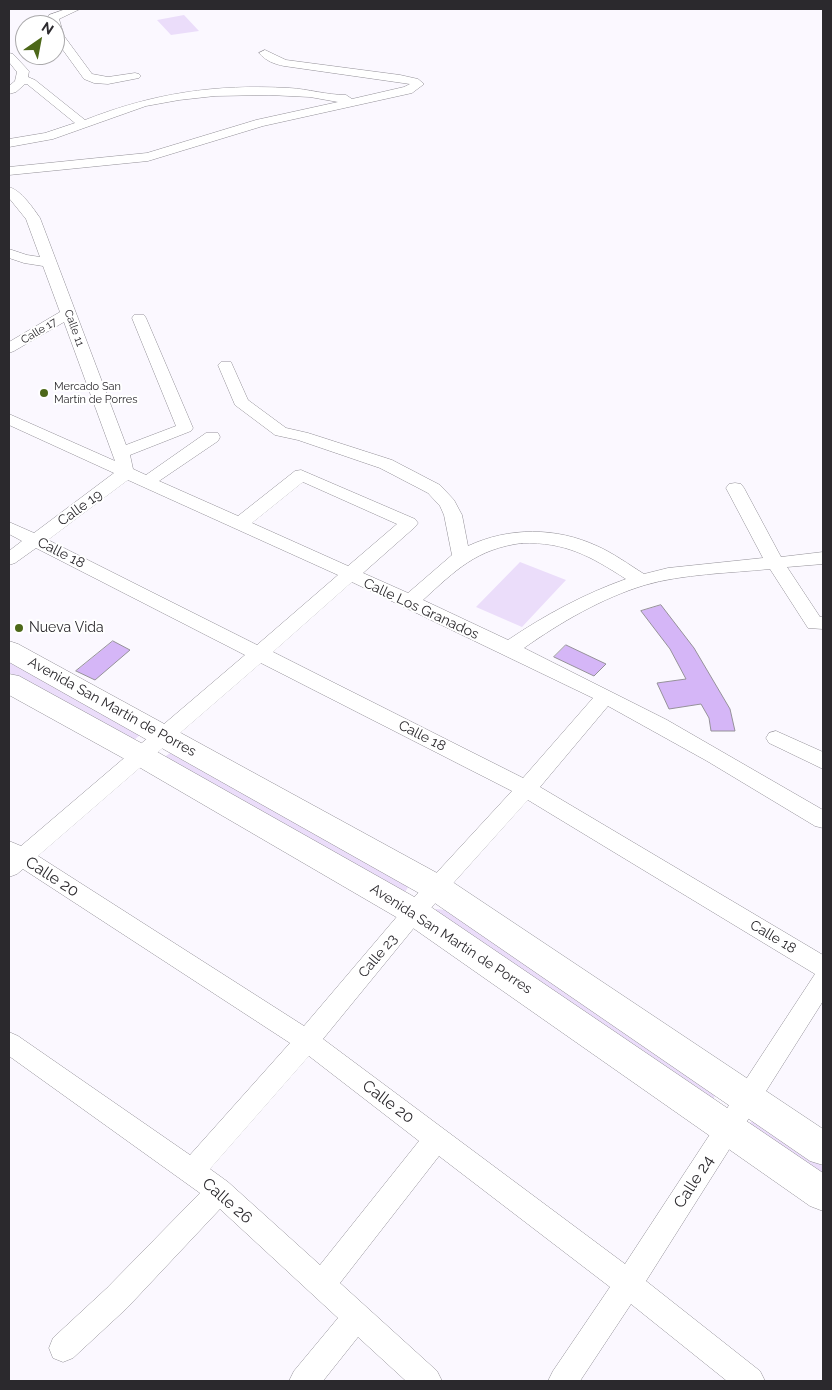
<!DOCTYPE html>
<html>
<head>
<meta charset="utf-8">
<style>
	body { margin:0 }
	#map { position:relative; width:832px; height:1390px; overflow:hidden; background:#fbf8ff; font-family:Raleway,sans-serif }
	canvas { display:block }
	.frame { position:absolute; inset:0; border:10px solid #2b292d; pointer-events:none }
	.north { position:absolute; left:15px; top:15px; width:50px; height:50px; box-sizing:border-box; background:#fff; border:1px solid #aaa9ab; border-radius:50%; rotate:33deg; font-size:14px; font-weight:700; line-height:20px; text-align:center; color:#2b292d }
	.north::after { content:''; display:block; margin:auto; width:18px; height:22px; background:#4d6819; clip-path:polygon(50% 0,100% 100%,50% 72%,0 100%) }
</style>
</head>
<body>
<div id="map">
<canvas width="832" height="1390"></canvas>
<div class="frame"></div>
<div class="north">N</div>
</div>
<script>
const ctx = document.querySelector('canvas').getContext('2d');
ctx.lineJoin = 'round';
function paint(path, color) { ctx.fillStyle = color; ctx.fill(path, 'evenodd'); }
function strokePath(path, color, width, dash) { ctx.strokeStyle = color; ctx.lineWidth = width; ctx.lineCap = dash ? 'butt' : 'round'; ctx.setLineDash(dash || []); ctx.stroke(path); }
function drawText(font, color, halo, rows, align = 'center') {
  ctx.font = font + ' Raleway,sans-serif'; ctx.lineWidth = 4; ctx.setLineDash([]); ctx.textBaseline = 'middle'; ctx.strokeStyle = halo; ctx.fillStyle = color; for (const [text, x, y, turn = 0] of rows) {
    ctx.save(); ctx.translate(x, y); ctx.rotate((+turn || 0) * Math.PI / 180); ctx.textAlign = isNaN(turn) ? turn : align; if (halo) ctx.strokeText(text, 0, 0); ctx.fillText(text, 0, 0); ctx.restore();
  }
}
paint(new Path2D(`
	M184,15L199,31L171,35L157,20Z
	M520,562L566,580L522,627L476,607Z
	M9,662L141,734L133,741L9,673Z
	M170,753L409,886L403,895L162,759Z
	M436,909L445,910L717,1090L712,1103L435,916Z
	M755,1118L823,1166V1182L749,1130L750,1123Z`), '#ebddfa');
const building = new Path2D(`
	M661,605L694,648L730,709L735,731H711L709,718L701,704L669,709L657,683L686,679L670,649L641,611Z
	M113,641L130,650L95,680L76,671Z
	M566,645L606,664L594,676L554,657Z`);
paint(building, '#d5b6f7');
strokePath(building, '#959199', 1);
const street = new Path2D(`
	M66,9H80L59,19L64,36L92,74L108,77L135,73L139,74L141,76L139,78L108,84L94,83L84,79L55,39V25H50L48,17L49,15Z
	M265,50L286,60L400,75L418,79L424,84L412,93L263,126L148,161L9,175V167L147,153L256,120L338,102L310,97L269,95L215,96L179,100L146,106L53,139L9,147V139L45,133L75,123L27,84H25L16,92L9,94V86L15,81L17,72L9,62V53L13,54L27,69L29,71L28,77L35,80L85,120C154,93 215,84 289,88C308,89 327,95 346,95L352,99L404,87L410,84L284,66C274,64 266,61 259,53Z
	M9,187C21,190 33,208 40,218L126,445L176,426L132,318L134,315H144L146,318L193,428L191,431L130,455L133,469L146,475L206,433H218L220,437L218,441L159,481L238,516L295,471L301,470L415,519L418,523L415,527L363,573L408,593L452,555L444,515L440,506L428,493L380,468L298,440L275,435L235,405L218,365L221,362H231L248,400L286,428L308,433L392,460L440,485L454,500L462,515L468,546C509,527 556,527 597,546C613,553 628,564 644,574L668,568L763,558L726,488L729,484L735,483L741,484L744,488L781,557L823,552V564L787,567L820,617H823V629L808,628L770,569C731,573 682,574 645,585C602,598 561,622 524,648L667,720L823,810V828L815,826L707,761L608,706L540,787L823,955V1001L646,1281L760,1371L765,1381H727L631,1304L580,1381H548L553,1371L610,1287L439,1156L340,1283L437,1371L442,1381H406L358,1337L323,1381H289L294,1371L338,1318L220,1209L127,1308L73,1358L63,1362L53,1358L49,1348L53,1338L107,1288L200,1193L9,1056V1032L18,1036L190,1155L290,1043L23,869L17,874L9,877V841L21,846L245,655L36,548L15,563L9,565V551L22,541L9,534V522L34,533L114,473L9,425V414L115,461L64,322L14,351L9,353V342L60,312L43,266L24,263L9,258V249L27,255L40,257L26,219L9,198ZM128,480L338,575L257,645L48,540ZM303,482L397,524L348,566L252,523ZM522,543C566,542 590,556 626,579C584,594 545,615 508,640L423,600C456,570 476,549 522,543ZM352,582L593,698L523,778L273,652ZM261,663L512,791L406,906L304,1026L38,856ZM528,800L815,974L625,1264L323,1039L422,918ZM309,1056L419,1141L320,1265L228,1182L210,1169Z
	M776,731L823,752V769L769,743L766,738L769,733Z`);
const secondary = new Path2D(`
	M9,641L18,644L448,879L823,1129V1165L810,1161L426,897L9,662Z
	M9,674L19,676L152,749L425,903L823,1173V1211L810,1206L403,921L132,763L9,695Z`);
strokePath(street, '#928f97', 1);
strokePath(secondary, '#928f97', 1);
paint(street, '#fff');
paint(secondary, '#fff');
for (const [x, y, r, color] of [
	[44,393,5,"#4d6819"],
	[19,628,5,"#4d6819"]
]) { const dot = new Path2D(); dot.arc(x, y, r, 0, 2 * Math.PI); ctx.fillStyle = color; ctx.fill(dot); strokePath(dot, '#fff', 2); }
drawText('11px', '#2b292d', '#fff', [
	["Calle 11",74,328,70],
	["Calle 17",39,331,-31]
]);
drawText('11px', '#2b292d', '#fff', [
	["Mercado San",54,387],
	["Martín de Porres",54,400]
], 'left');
drawText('14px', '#2b292d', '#fff', [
	["Calle 19",80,508,-36],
	["Calle 18",61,553,27],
	["Calle Los Granados",421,609,25],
	["Avenida San Martín de Porres",112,707,29],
	["Calle 18",422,736,27],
	["Calle 18",773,937,31],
	["Avenida San Martín de Porres",451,939,33],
	["Calle 23",378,956,-50]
]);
drawText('14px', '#2b292d', '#fff', [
	["Nueva Vida",29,628]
], 'left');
drawText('16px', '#2b292d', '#fff', [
	["Calle 20",52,877,33],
	["Calle 20",388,1102,37],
	["Calle 24",694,1182,-57],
	["Calle 26",227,1201,41]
]);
</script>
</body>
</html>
